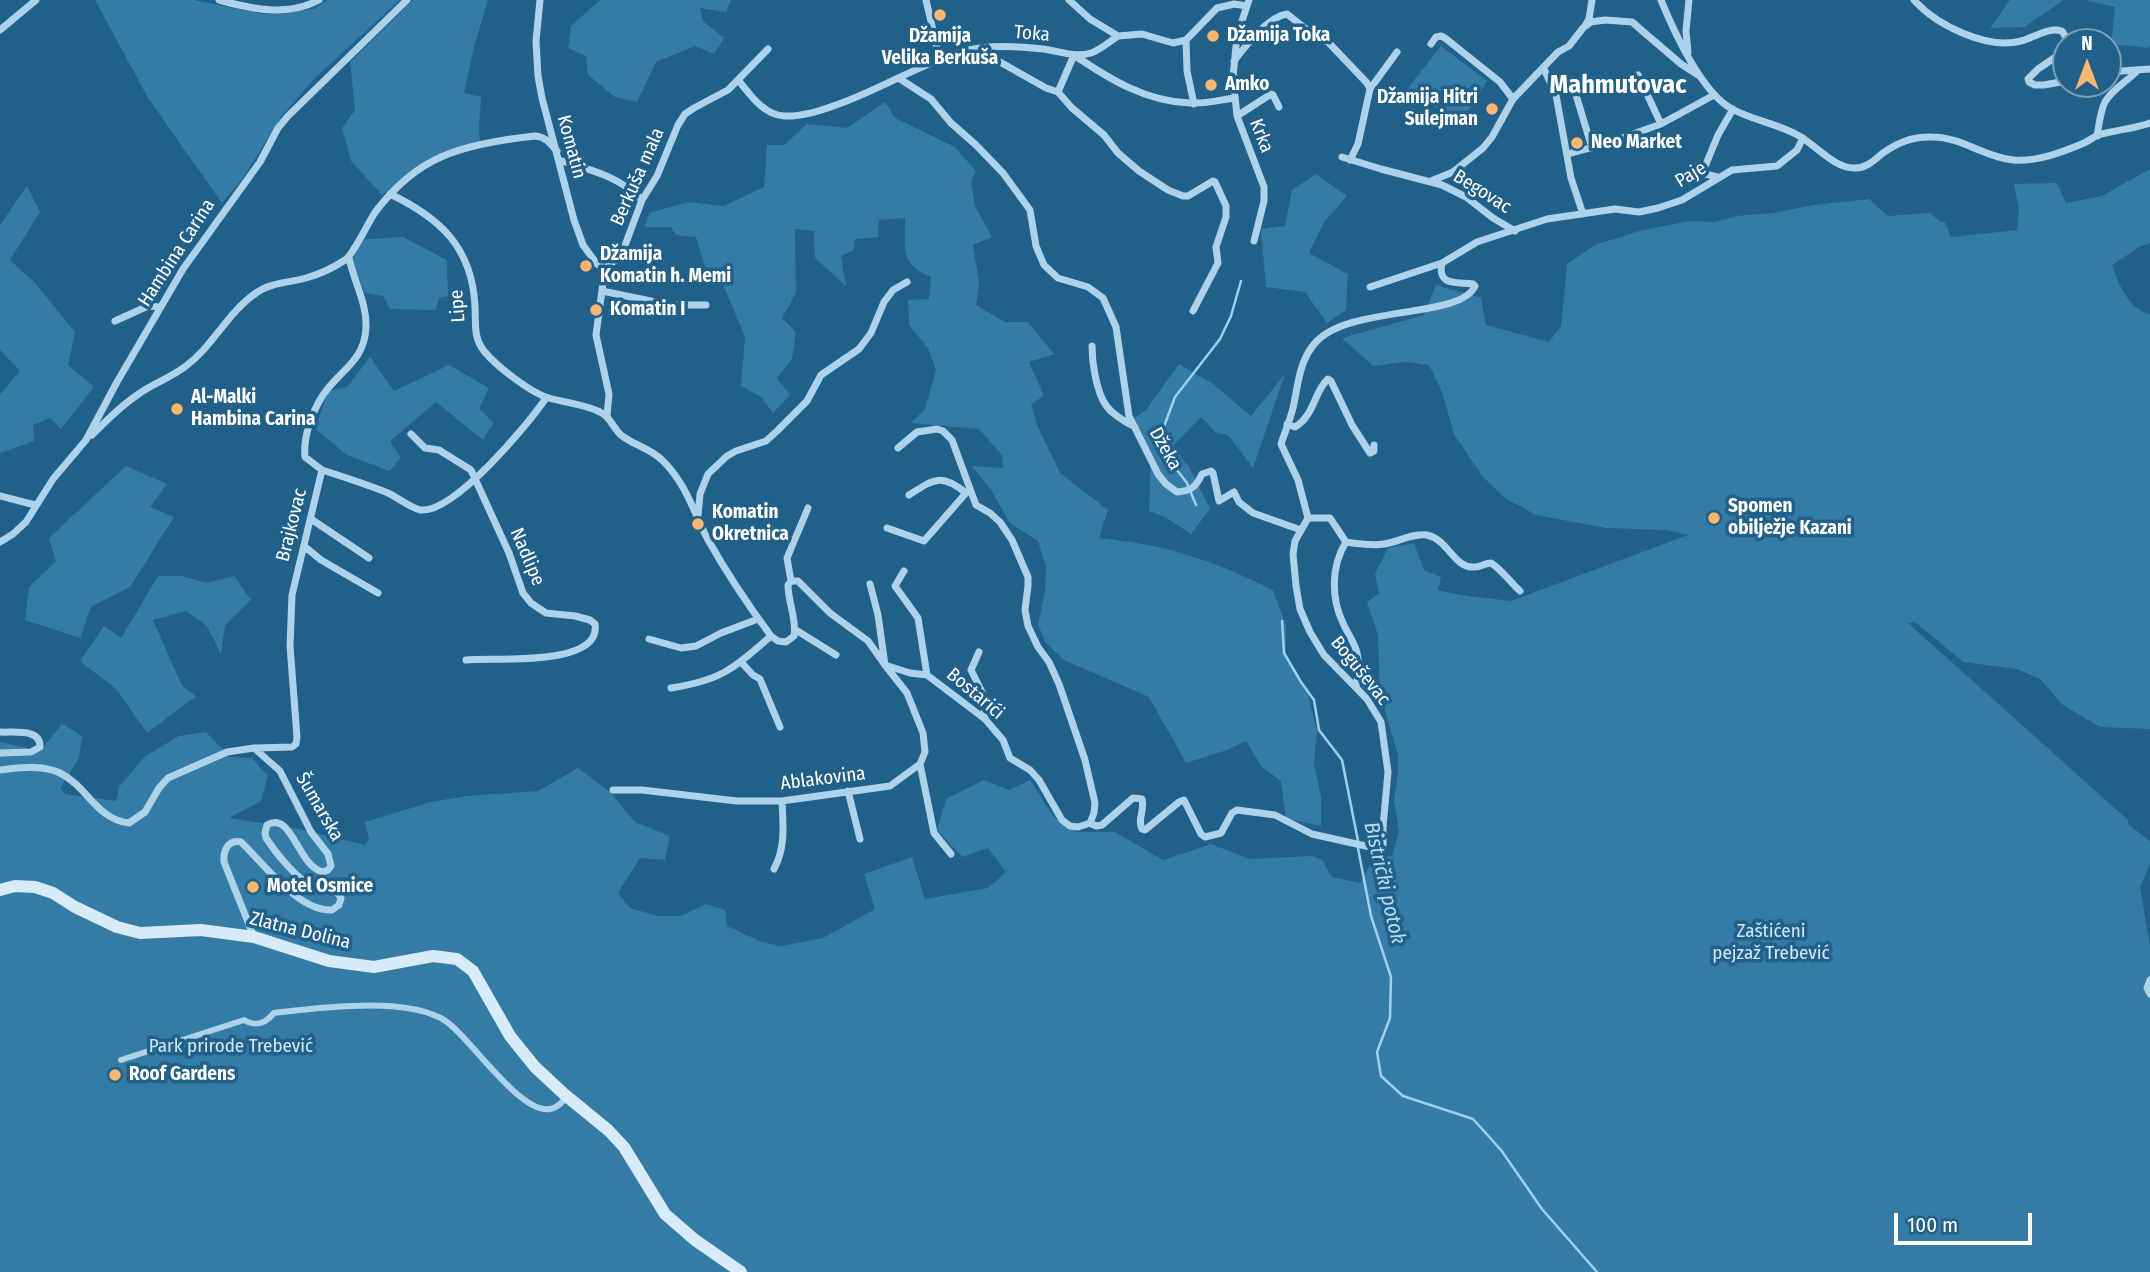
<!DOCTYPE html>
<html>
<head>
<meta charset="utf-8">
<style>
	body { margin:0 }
	#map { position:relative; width:2150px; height:1272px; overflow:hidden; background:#206089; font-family:"Fira Sans Condensed",sans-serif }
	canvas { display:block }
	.north { position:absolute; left:2052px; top:28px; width:70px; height:70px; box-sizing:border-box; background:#206089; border:2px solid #79a0b8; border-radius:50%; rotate:0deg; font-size:19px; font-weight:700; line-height:28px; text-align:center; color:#fff }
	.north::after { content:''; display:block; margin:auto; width:24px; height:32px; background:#f8b76c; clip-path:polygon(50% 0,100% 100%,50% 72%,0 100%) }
	.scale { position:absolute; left:1894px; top:1213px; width:138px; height:32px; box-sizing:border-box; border:4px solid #fff; border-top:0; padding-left:9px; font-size:21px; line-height:24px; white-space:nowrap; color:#fff; -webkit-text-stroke:5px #206089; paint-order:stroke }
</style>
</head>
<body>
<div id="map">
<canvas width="2150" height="1272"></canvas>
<div class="north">N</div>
<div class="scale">100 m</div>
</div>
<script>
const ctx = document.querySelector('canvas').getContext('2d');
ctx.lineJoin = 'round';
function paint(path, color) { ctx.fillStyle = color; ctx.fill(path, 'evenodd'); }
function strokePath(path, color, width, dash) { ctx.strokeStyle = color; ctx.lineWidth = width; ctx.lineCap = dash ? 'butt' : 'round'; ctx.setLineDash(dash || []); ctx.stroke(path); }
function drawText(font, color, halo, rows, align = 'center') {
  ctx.font = font + ' "Fira Sans Condensed",sans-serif'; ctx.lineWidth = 7; ctx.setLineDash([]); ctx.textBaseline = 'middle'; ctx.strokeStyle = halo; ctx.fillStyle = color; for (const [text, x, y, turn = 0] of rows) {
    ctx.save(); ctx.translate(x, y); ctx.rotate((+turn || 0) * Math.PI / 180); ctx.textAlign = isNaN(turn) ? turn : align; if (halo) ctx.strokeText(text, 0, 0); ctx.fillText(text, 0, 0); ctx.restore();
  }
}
paint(new Path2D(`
	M95,0H194L263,14L314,9L327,0H400L315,78L281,117L243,178L222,203L148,98Z
	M413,0H488L474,47L464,93L481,97L479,125L480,143L435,156L382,195L351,161L342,128L355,110L350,62Z
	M600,0H731L726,12L700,8L703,21L724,38L714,54L695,46L656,62L637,102L615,97L588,75L586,56L568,48L571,26Z
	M2010,0H2064L2024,27L1990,28Z
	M2085,0H2150V46L2147,48L2111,44L2115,7Z
	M1441,46L1487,81L1460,125L1408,88Z
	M885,102L895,118L955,147L976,171L971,181L975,206L992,237L973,245L979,282L976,305L1005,322H1028L1054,354L1029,362L1044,396L1031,404L1037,425L1060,473L1108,510L1099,538C1168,545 1212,560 1273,590L1286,625V659L1308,693L1317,732L1314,763L1321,797V826L1286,819L1281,781L1262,767L1246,741L1227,750L1186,763L1149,697L1064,660L1046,643L1038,625L1045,591L1046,567L1038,541L1010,523L991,490L972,466L1003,468L1002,455L979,429L911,423L925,409L936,370L928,348L909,325L908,300L929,299L931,277C899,264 905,248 905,218L879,220L878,237L855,239L854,250L841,256L846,286L815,258L814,231L795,229L796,293L782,318L796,332L792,359L777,378L790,395L773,413L760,396L741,386L745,337L722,282L707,273L696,237L676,235L671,227H645L649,213L688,202L724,206L764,187L767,145H784L807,124L847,128Z
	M2150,169V243L2141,246L2112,265C2119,284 2128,309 2150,314V729L2100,727L2063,705L2040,679L2017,669L1963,662L1915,622L1908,623L2128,820L2129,825L2150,841V864L2140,887L2150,946V1272H0V742L40,751L62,724L82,736L79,758L60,789L65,794L116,801L119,787L144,757L179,736L206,732L230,757L252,758L268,776L261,801L229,818L300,829L365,845L369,839L365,822L431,802L466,796L538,791L578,768L609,791L635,822L670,836L665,860L640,858L618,893L630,908L658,916H681L706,904L725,910L727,926L762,942L781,946L823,938L875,909L864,874L912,857L925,899L988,888L1006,872L988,848L962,857L937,830L946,799L984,780L1009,790L1030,780L1054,817L1076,832H1115L1163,860L1211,844L1250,859L1312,856L1322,860L1332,877L1360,883L1374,858L1392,856L1399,831L1394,801L1398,772V755L1380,694L1378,635L1367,602L1379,593L1375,574L1388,548L1414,543L1424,570L1441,577L1438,590L1460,595L1511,601L1688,535L1666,530L1606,528L1536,515L1505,498L1483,477L1454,434L1442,392L1429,365L1406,362L1373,366L1342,338L1424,315L1436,285L1481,298L1486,325L1549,342L1561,326L1567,264L1595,245L1639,231L1689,221L1715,222L1736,216L1773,213L1814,205L1869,199L1888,216L1930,213L1941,222H1945L1951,237L2017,230L2019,209L2014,184L2057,183L2066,203L2102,196Z
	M1316,174L1347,196L1324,222L1309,253L1348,274L1346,310L1327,323L1305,292L1266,287L1261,229L1285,226L1292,190Z
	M27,186L40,212L10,260L35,283L75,332L68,365L94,387L61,429L50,418L33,425L34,441L0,453V394L20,371L0,350V225Z
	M403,237L447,260L448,296L439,298L436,310L390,309L383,296L365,293L351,261L357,240Z
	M370,357L394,391L449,365L489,388L479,408L494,423L483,440L436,402L390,441L401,458L389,471L347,455L315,429L328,391L347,387Z
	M1179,364L1213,384L1251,416L1285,374L1253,468L1229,436L1215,432L1201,417L1173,446L1189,467L1210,509L1191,534L1165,517L1149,511L1151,454L1127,423L1146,410Z
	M126,466L167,484L150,507L174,517L130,587L91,607L80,638L25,620L29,587L56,561L49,538Z
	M158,576H182L206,583L234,576L251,600L225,625L221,654L207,626L186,611L153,620L182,686L196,696L147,733L117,690L80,661L104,626L121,638Z`), '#347ba6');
strokePath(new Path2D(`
	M1196,505L1187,483L1163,452V429L1175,397L1220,339L1231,316L1241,281
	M1282,621L1284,653L1301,682L1314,700L1319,730L1342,760L1358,841
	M1358,848L1371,916L1391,977L1390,1018L1377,1052L1381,1076L1403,1096L1473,1119L1501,1150L1542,1209L1597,1272`), '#9fd0ec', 2.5);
strokePath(new Path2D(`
	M121,1060L244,1020C256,1027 265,1024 274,1013C317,1008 410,995 447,1022C471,1039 520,1114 550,1109C558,1108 562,1102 567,1097`), '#acd3eb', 6);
strokePath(new Path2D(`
	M219,0C252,9 287,17 319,0
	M540,0L536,41L538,76L542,98L574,220L583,245L597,264L605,268
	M926,0L940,61
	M1069,0L1090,19L1118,36L1142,34L1173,43L1186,40L1217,8L1234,4L1247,6
	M1249,0L1237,36L1233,77L1237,116L1264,187V201L1254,241
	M1661,0C1674,32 1702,93 1732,109C1754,121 1780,124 1801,137C1817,147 1836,169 1855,168C1867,168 1874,160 1883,153C1898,142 1913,136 1932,137C1962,137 1984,157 2013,160C2037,162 2063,152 2084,143C2089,141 2093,137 2098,135C2115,130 2133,129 2150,123
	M1914,0C1936,25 1987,50 2021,41C2035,37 2048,27 2062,31L2069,42
	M1585,26L1589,19L1592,0
	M0,30L36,0
	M1186,40L1187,71L1194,104
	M1431,44L1436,37L1441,36L1445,38L1500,82L1513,99
	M2066,50L2038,69L2028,79L2029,82L2035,85H2044L2066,81
	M1688,52L1686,31L1689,0
	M1234,61C1246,46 1267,17 1287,14L1311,33L1329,43L1367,83L1370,89
	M1000,62L1046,88L1058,92L1072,108L1104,135L1118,153L1139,171L1168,190L1183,196H1188L1213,181L1215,182L1226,206V217L1216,247L1218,263L1193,311
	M1544,69L1556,95L1571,178L1583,214
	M2108,72L2150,69
	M1638,75L1661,124
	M900,79L931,99L951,123L976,145L1003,173L1030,210L1036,246L1044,265L1058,278L1088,287L1103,298L1116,327L1129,416L1158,474L1166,484L1177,492C1191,491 1196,487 1202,474L1211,471L1213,473L1219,501L1234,492L1239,502L1253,513L1301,530
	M739,81C750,95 764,115 784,116C801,117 820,111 836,105C879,90 920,64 964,51C989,44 1018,46 1043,49C1059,51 1075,58 1091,53C1100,50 1109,42 1118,36
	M1058,92L1074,55C1109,79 1147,102 1190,103C1205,104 1220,100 1234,98
	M1576,95L1592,148
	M1237,116L1271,94L1273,95L1279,107
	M2097,136C2099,125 2100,112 2105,102C2112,89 2128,81 2138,70
	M1568,154L1608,143L1661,124L1714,95
	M1342,157L1381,169L1442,185L1466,197L1493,218L1515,231
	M559,160C590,170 619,176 642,200
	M1350,160L1358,144L1370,89L1397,52
	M1717,177L1706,174L1704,169L1718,135L1733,109
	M1431,181L1453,172L1483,148L1492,137L1513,99L1558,52L1569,46L1583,28L1591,22L1605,20L1632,22L1681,64L1698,75
	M390,194C440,218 472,247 475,306C476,323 473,337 484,351C496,366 531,393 549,398C566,403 584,404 600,412C610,416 613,428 621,435C633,445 650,448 662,460C685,482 693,510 707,538C726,572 748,605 771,636L778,641L786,642L794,636C797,620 788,602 788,585L791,581H798L830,613L868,641L885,665L910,673L927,675L985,719L1003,740L1010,758L1030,770L1039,780L1062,820L1070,826L1078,827L1090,823L1094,813L1095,803L1085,760L1059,684L1049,662L1038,647L1028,626L1025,610L1028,586V577L1012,540L1000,522L990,513L976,505L952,440L943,431L937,429L917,432L898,448
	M605,268L621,256L642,200L657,176L678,125L685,114L694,108L728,90L768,49
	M605,268L596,335L609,394L607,416
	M1370,287L1442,263L1477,242L1547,219L1615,209L1639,212L1658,208L1682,200L1732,170L1777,166L1797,150L1803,138
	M602,291L670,305H706
	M115,321L148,306L160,307
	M1092,346C1092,356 1093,365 1095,375C1101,405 1108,413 1135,427
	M1287,424L1295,427C1315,415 1314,391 1328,379L1331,381L1352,425L1370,453L1374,451V445
	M411,434L425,448L439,450L471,470L509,553L523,593L531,603L546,613L575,616L590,620L595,624C602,668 491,657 466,660
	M92,435C107,420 122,405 140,393C154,383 172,377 186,366C213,346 227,313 256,293C271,282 289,283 306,278C320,274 333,268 345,260C354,254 368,222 376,211C393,189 416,168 441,157C468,145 506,139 535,136C546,137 550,143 557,151
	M322,470C344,477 366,484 388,493C397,497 412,509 421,510C454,513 528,425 546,398
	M909,495C934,479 941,473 966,493L967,492
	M0,496L35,505
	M698,516L700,494L708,474L727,456L736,451L766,441L777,431L807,401L821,375L859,349L871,333L884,302L893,290L907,282
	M1308,518H1330L1346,542C1359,544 1372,546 1384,544C1398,542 1413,533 1427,535C1449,540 1454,569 1475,567C1481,567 1485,563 1491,563C1502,570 1510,582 1520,591
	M311,519L369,558
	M887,528L924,541L966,493
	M0,542L13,534L26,522L53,479L86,440L117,382L183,269L260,162L278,128L288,116L407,0
	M1346,542C1331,566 1331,598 1343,623C1347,633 1355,643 1357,653C1360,665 1358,675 1356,687
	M304,546L321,560L378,593
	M904,571L895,586L918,618L927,675
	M791,581L787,558L808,508
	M796,630L836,655
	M649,639L681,648L696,646L721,633L758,619
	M979,652L971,670L983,694L985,719
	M741,662L753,675L760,679L780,727
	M671,688C722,680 733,669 771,636
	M0,732C14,733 41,728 40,747L31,752L0,753
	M255,748L292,747L296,744L297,737L290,646L292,595L322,470L305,457C303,437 312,412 323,395C340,370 365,361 366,327C367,303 354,282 349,258
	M920,764L934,833L951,854
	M0,770C19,768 42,764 60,773C87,786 97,820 129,823L145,812L159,788L168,778L227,752L254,748L280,771L311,832L328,854L331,866L328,870L323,872C297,866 292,810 267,825L265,833L266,838C275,852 297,880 313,886C320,889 328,889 335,889L341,898L339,905L332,910C299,912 263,863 241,842C228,839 223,851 224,862L254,937
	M613,790H642L737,801H782L890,786L920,764L925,752L923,733L907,693L885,665L878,615L870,584
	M848,791L860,839
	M1090,823L1096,826L1102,825L1133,798L1142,799C1145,810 1137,820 1142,829L1145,830L1179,802L1184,800L1201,834L1205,837L1221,833L1232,813L1237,810L1275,815L1312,834L1379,849L1383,847V827L1388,772L1381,722L1367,699L1324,655L1310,632L1300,609L1296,586L1293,554L1295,541L1308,518L1298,480L1281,444C1285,432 1290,420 1293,408C1298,386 1299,360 1316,342C1350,305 1461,319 1475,286L1473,284C1456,282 1437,286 1442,263
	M774,869C786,847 783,824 782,801
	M2150,980L2147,988L2150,994`), '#acd3eb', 7);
strokePath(new Path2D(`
	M0,890L15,886L35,887L53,893L75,907L117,927L140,933L201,930L254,937L329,961L374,967L433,956L457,959L473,971L510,1036L535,1067L564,1094L608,1130L624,1147L665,1214L695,1240L741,1272`), '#d7ebf8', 12);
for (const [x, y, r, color] of [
	[940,15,7,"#f8b76c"],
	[1213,36,7,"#f8b76c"],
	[1211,85,7,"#f8b76c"],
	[1492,109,7,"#f8b76c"],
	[1577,143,7,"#f8b76c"],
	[586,266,7,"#f8b76c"],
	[596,310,7,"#f8b76c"],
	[177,409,7,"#f8b76c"],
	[1714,518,7,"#f8b76c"],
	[698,524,7,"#f8b76c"],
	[253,887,7,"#f8b76c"],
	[115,1075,7,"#f8b76c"]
]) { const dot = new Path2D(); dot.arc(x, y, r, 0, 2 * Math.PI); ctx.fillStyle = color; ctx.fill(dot); strokePath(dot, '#206089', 2.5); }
drawText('19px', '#fff', '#206089', [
	["Toka",1032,34,5],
	["Krka",1261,136,69],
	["Komatin",571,147,75],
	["Paje",1691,175,-31],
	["Berkuša mala",638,177,-66],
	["Begovac",1482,192,32],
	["Hambina Carina",177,253,-57],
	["Lipe",458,306,-94],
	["Džeka",1165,449,61],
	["Brajkovac",292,525,-76],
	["Nadlipe",527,557,67],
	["Boguševac",1360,671,51],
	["Bostarići",975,694,40],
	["Ablakovina",823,779,-7],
	["Šumarska",319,807,60],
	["Zlatna Dolina",300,931,14]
]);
drawText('bold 19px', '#fff', '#206089', [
	["Džamija Toka",1227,36],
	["Džamija",940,37,"center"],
	["Velika Berkuša",940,59,"center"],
	["Amko",1225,85],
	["Džamija Hitri",1478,98,"right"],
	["Sulejman",1478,120,"right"],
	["Neo Market",1591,143],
	["Džamija",600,255],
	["Komatin h. Memi",600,277],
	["Komatin I",610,310],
	["Al-Malki",191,398],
	["Hambina Carina",191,420],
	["Spomen",1728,507],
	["obilježje Kazani",1728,529],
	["Komatin",712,513],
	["Okretnica",712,535],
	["Motel Osmice",267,887],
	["Roof Gardens",129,1075]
], 'left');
drawText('19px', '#d0e9f8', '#206089', [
	["Zaštićeni",1771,932],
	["pejzaž Trebević",1771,954],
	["Park prirode Trebević",231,1047]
]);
drawText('italic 21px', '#b7dcf2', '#206089', [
	["Bistrički potok",1384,883,77]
]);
drawText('bold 26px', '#fff', '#206089', [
	["Mahmutovac",1618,86]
]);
</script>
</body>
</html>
